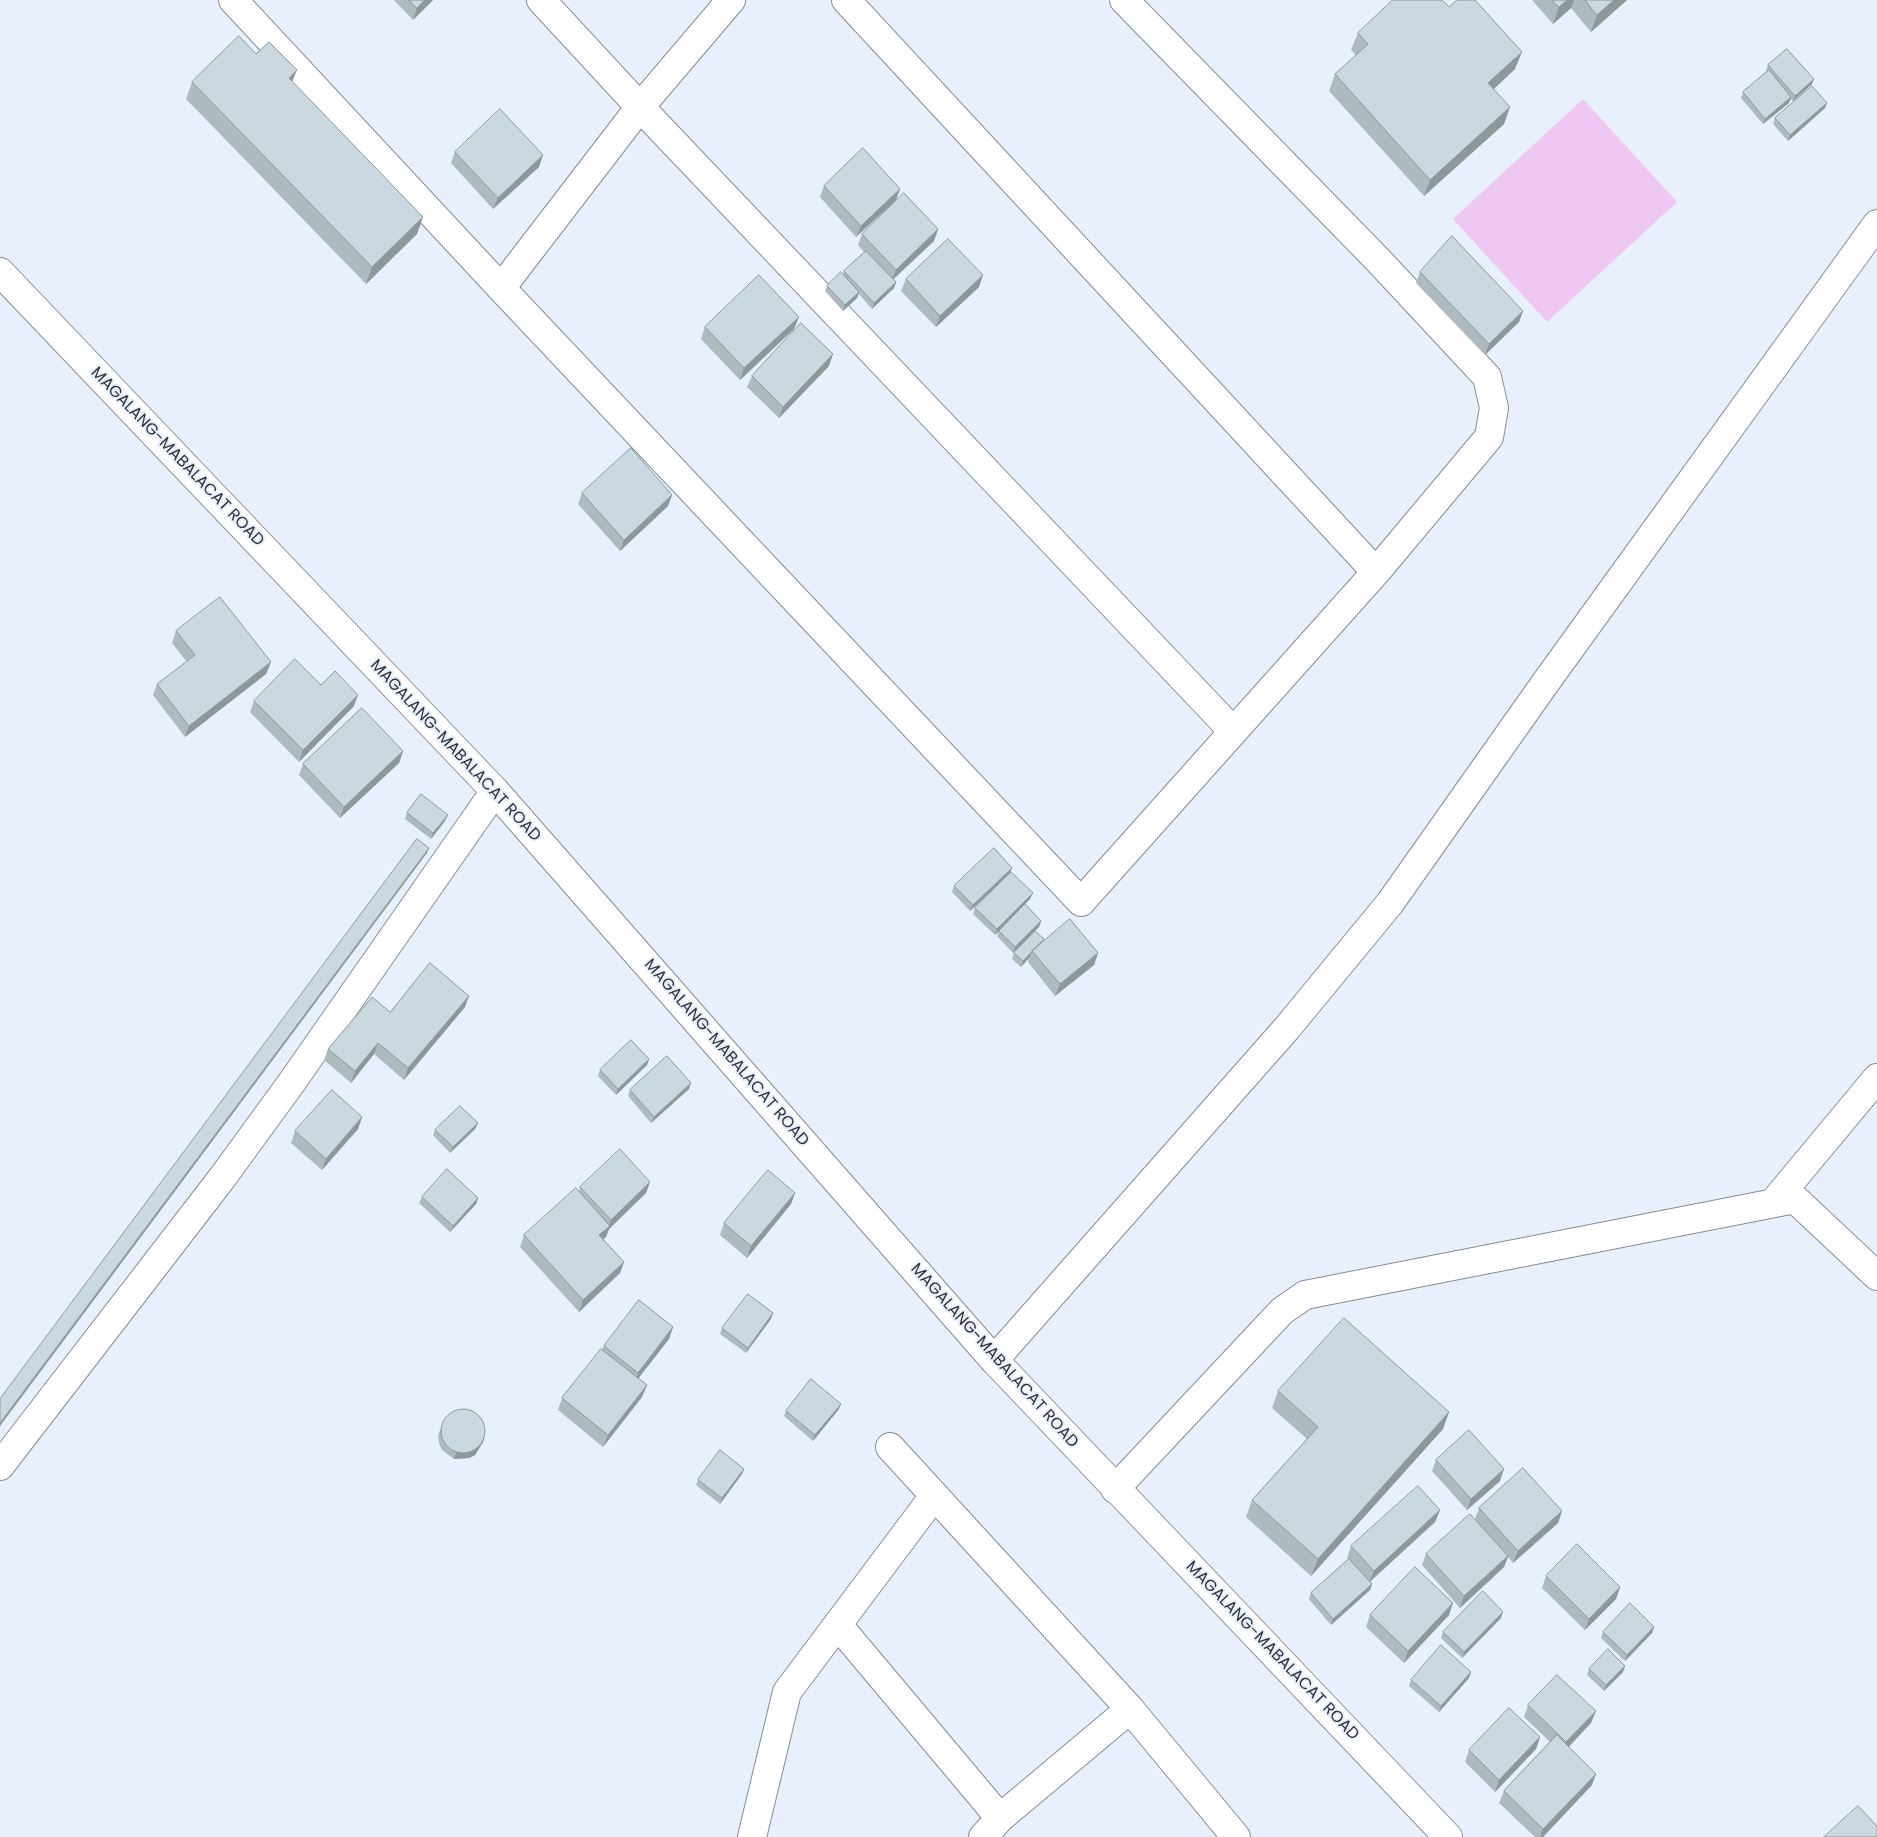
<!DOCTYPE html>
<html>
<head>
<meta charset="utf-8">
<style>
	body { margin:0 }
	canvas { display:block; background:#e7f0fc }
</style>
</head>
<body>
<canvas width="1877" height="1837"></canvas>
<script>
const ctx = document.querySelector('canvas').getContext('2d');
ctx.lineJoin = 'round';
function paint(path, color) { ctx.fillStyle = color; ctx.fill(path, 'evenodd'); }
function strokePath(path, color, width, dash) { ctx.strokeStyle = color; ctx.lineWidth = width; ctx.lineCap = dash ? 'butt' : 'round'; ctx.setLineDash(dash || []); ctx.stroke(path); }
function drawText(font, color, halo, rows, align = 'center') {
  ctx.font = font + ' Poppins,sans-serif'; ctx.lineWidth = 4; ctx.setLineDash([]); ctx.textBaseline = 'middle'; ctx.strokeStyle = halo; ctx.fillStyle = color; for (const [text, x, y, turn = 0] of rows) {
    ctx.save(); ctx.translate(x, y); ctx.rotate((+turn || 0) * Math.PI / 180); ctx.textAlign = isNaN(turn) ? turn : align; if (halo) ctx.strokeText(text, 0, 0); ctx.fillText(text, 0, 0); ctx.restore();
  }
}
paint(new Path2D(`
	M1583,99L1677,202L1547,322L1453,219Z`), '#eec8f2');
const minor = new Path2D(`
	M233,0L501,288L1081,902L1376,572L1489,437L1494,408L1487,377L1378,260L1124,0
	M541,0L640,107L1232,730
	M846,0L1376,572
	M501,288L640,107L731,0
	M1773,1203L1877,1078
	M994,1360L1287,1028L1390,903L1546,682L1877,224
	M890,1447L1130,1709L1236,1837
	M0,1466L222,1178L292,1082L495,791
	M1115,1489L1282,1311L1305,1295L1795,1199L1877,1276
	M838,1625L1000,1818
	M752,1837L787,1692L934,1496
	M983,1837L1000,1818L1130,1709`);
const major = new Path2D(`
	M0,272L495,791L994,1360L1448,1837`);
strokePath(minor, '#858d98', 30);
strokePath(major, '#858d98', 30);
strokePath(minor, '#fff', 28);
strokePath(major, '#fff', 28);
paint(new Path2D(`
	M394,0H433L413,20Z
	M1532,0H1627L1591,32L1571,8L1553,24Z
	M1449,7L1515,69L1494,89L1504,124L1424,196L1329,91L1335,74L1356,55L1351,50L1358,33Z
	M256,54L292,82L417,234L366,284L186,99L192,82Z
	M1768,65L1812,84L1793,101L1790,99L1789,103L1763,124L1741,98L1743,92L1767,72L1766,71Z
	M1827,103L1825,108L1788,141L1773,124L1775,118Z
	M455,152L539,167L493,209L451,163Z
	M824,186L900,189L896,200L856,237L820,197Z
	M938,229L934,241L893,280L896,282L894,288L872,309L859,294L857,298L843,311L825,291L827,286L843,275L844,271L864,252L858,245L862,234Z
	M1420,272L1523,311L1519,322L1485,355L1416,283Z
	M906,279L979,287L936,327L901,291Z
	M705,327L794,329L740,380L701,339Z
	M829,366L779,418L747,387L752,376Z
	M582,493L672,495L668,506L620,551L578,504Z
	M176,631L271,662L266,674L185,737L153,695L157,684L187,662L172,643Z
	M321,685L354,706L299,762L250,712L254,701Z
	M403,751L399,763L340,818L299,775L303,764Z
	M407,813L445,821L431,839L405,819Z
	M1011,872L1030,899L1025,904L1041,921L1039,927L1013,953L997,936L999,931L1017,913L995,935L973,914L975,908L994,889L970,911L952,892L954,886Z
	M1043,942L1098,953L1094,965L1055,996L1028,962L1029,958L1021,967L1012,959L1014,953Z
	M465,1007L404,1080L374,1054L351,1083L324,1060L328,1049L390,1012Z
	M649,1059L647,1065L616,1095L598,1076L600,1070Z
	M689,1089L651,1123L628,1096L630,1090Z
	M362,1117L358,1129L322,1170L291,1143L295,1131Z
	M478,1123L475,1129L450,1153L433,1135L435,1130Z
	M650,1182L646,1193L609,1229L606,1237L603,1239L624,1262L620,1273L579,1312L520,1247L524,1235L579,1192L580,1187Z
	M795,1193L791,1204L747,1258L720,1235L724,1223Z
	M422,1197L478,1198L476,1204L450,1232L419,1203Z
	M771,1319L746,1353L720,1334L722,1328Z
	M673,1327L669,1339L638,1378L647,1385L642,1397L603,1447L558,1410L562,1398L602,1350L604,1346Z
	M1278,1391L1449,1412L1443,1429L1311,1576L1246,1517L1252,1500L1307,1439L1272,1408Z
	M839,1409L813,1441L784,1416L786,1411Z
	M440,1430L483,1442L475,1455L469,1458L454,1459L442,1450L439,1443L438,1436Z
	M1436,1460L1500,1481L1467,1510L1432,1471Z
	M744,1469L742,1474L720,1504L696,1485L698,1480Z
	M1479,1508L1562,1511L1558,1523L1513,1563L1508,1557L1504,1567L1460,1608L1422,1565L1426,1554L1475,1519Z
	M1440,1510L1435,1522L1370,1582L1372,1584L1370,1590L1331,1625L1309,1599L1311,1593L1349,1559L1347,1558L1351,1546Z
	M1546,1576L1620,1587L1616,1599L1585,1630L1542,1588Z
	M1370,1615H1449L1404,1663L1366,1627Z
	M1501,1618L1462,1658L1441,1638L1443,1632Z
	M1654,1627L1652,1633L1625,1661L1601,1638L1603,1632Z
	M1625,1666L1623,1672L1604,1691L1587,1675L1589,1669Z
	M1471,1672L1469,1678L1439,1712L1409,1686L1411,1680Z
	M1528,1705L1591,1723L1569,1747L1592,1785L1543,1837H1535L1499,1803L1504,1791L1550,1742L1524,1717Z
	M1540,1737L1536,1749L1495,1792L1465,1762L1469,1750Z`), '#adbbc0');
paint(new Path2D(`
	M425,0H433L413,20L417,8Z
	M1567,0H1574L1571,8L1553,24L1559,7Z
	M1614,0H1627L1591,32L1597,15Z
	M1522,52L1515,69L1482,100L1488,83Z
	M297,70L290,87L289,78Z
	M1814,79L1812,84L1793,101L1795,96Z
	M1791,97L1789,103L1763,124L1765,119Z
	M1827,103L1825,108L1788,141L1790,135Z
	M1510,107L1504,124L1424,196L1430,180Z
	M543,155L539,167L493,209L498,198Z
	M900,189L896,200L856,237L861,226Z
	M423,217L417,234L366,284L372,267Z
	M938,229L934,241L891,281L896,270Z
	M983,275L979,287L936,327L940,316Z
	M896,282L894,288L872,309L874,303Z
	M859,292L857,298L843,311L845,305Z
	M1523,311L1519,322L1485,355L1489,344Z
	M799,317L794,329L740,380L744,368Z
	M833,354L829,366L779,418L783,407Z
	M672,495L668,506L620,551L624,540Z
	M271,662L266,674L185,737L189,726Z
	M358,695L354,706L299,762L303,750Z
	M403,751L399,763L340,818L344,807Z
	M448,815L445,821L431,839L433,833Z
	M429,848L427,853L0,1426V1423Z
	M1012,868L1010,873L970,911L973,905Z
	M1033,893L1030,899L995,935L997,929Z
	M1041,921L1039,927L1013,953L1015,947Z
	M1032,952L1029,958L1021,967L1023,961Z
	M1098,953L1094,965L1055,996L1060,984Z
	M469,996L465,1007L404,1080L408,1068Z
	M378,1043L374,1054L351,1083L355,1071Z
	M649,1059L647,1065L616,1095L618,1089Z
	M691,1083L689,1089L651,1123L654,1117Z
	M362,1117L358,1129L322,1170L326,1159Z
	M478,1123L475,1129L450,1153L453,1147Z
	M650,1182L646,1193L609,1229L606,1237L595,1247L599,1235L608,1227L611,1220Z
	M795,1193L791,1204L747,1258L751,1246Z
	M478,1198L476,1204L450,1232L453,1226Z
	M624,1262L620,1273L579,1312L583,1300Z
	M773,1313L771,1319L746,1353L748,1348Z
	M673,1327L669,1339L634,1384L638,1373Z
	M647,1385L642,1397L603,1447L608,1435Z
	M841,1404L839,1409L813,1441L815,1435Z
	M1449,1412L1443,1429L1311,1576L1318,1559Z
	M485,1436L483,1442L475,1455L469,1458L454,1459L456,1453Z
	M744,1469L742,1474L720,1504L722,1498Z
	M1504,1469L1500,1481L1467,1510L1471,1499Z
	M1440,1510L1435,1522L1369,1582L1374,1571Z
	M1562,1511L1558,1523L1513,1563L1518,1551Z
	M1508,1556L1504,1567L1460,1608L1464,1596Z
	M1372,1584L1370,1590L1331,1625L1333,1619Z
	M1620,1587L1616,1599L1585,1630L1589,1619Z
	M1453,1603L1449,1615L1404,1663L1408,1651Z
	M1503,1612L1501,1618L1462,1658L1464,1652Z
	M1654,1627L1652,1633L1625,1661L1627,1655Z
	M1625,1666L1623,1672L1604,1691L1606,1685Z
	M1471,1672L1469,1678L1439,1712L1441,1706Z
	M1596,1711L1591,1723L1562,1753L1566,1742Z
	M1540,1737L1536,1749L1495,1792L1499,1780Z
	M1596,1774L1592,1785L1543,1837H1540L1543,1829Z`), '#8d989c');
const building = new Path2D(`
	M409,0H425L417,8Z
	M1393,0H1442L1449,7L1457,0H1475L1522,52L1488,83L1510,107L1430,180L1335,74L1368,44L1358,33Z
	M1552,0H1567L1559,7Z
	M1585,0H1614L1597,15Z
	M239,36L256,54L269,42L297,70L289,78L423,217L372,267L192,82Z
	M1787,49L1814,79L1795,96L1768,65Z
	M1769,70L1791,97L1765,119L1743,92Z
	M1812,86L1827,103L1790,135L1775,118Z
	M500,109L543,155L498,198L455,152Z
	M863,148L900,189L861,226L824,186Z
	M904,193L938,229L896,270L862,234Z
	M1452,236L1523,311L1489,344L1420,272Z
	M948,239L983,275L940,316L906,279Z
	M866,251L896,282L874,303L844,271Z
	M841,272L859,292L845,305L827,286Z
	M759,275L799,317L744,368L705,327Z
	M801,323L833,354L783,407L752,376Z
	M631,448L672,495L624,540L582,493Z
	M220,597L271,662L189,726L157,684L195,655L176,631Z
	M295,659L321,685L335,671L358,695L303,750L254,701Z
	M362,708L403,751L344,807L303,764Z
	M421,794L448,815L433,833L407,813Z
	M417,839L429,848L0,1423V1399Z
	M994,848L1012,868L973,905L954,886Z
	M1011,872L1033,893L997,929L975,908Z
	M1025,904L1041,921L1015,947L999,931Z
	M1070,919L1098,953L1060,984L1032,951Z
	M1035,931L1044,939L1023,961L1014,953Z
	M430,963L469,996L408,1068L378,1043L355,1071L328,1049L372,997L390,1012Z
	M631,1040L649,1059L618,1089L600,1070Z
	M667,1056L691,1083L654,1117L630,1090Z
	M332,1090L362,1117L326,1159L295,1131Z
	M460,1106L478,1123L453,1147L435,1130Z
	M620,1149L650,1182L611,1220L580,1187Z
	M447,1169L478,1198L453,1226L422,1197Z
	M768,1170L795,1193L751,1246L724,1223Z
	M576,1188L610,1226L599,1235L624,1262L583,1300L524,1235Z
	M748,1294L773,1313L748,1348L722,1328Z
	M639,1300L673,1327L638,1373L604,1346Z
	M1344,1318L1449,1412L1318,1559L1252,1500L1318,1427L1278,1391Z
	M601,1349L647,1385L608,1435L562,1398Z
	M811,1379L841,1404L815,1435L786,1411Z
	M441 1431a22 22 0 1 1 44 0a22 22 0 1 1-44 0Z
	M1469,1430L1504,1469L1471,1499L1436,1460Z
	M720,1450L744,1469L722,1498L698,1480Z
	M1523,1468L1562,1511L1518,1551L1479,1508Z
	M1418,1486L1440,1510L1374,1571L1351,1546Z
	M1470,1514L1508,1556L1464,1596L1426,1554Z
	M1577,1544L1620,1587L1589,1619L1546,1576Z
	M1349,1559L1372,1584L1333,1619L1311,1593Z
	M1415,1567L1453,1603L1408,1651L1370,1615Z
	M1483,1591L1503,1612L1464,1652L1443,1632Z
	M1630,1603L1654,1627L1627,1655L1603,1632Z
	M1441,1645L1471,1672L1441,1706L1411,1680Z
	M1608,1649L1625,1666L1606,1685L1589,1669Z
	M1557,1675L1596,1711L1566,1742L1528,1705Z
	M1509,1708L1540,1737L1499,1780L1469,1750Z
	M1557,1735L1596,1774L1543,1829L1504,1791Z
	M1858,1806L1877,1826V1837H1824Z`);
paint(building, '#c9d9df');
strokePath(building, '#8d989c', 1);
drawText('16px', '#2f3237', '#e7f0fc', [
	["MAGALANG-MABALACAT ROAD",177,457,46],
	["MAGALANG-MABALACAT ROAD",455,751,47],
	["MAGALANG-MABALACAT ROAD",726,1053,49],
	["MAGALANG-MABALACAT ROAD",994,1356,48],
	["MAGALANG-MABALACAT ROAD",1272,1651,46]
]);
</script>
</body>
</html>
